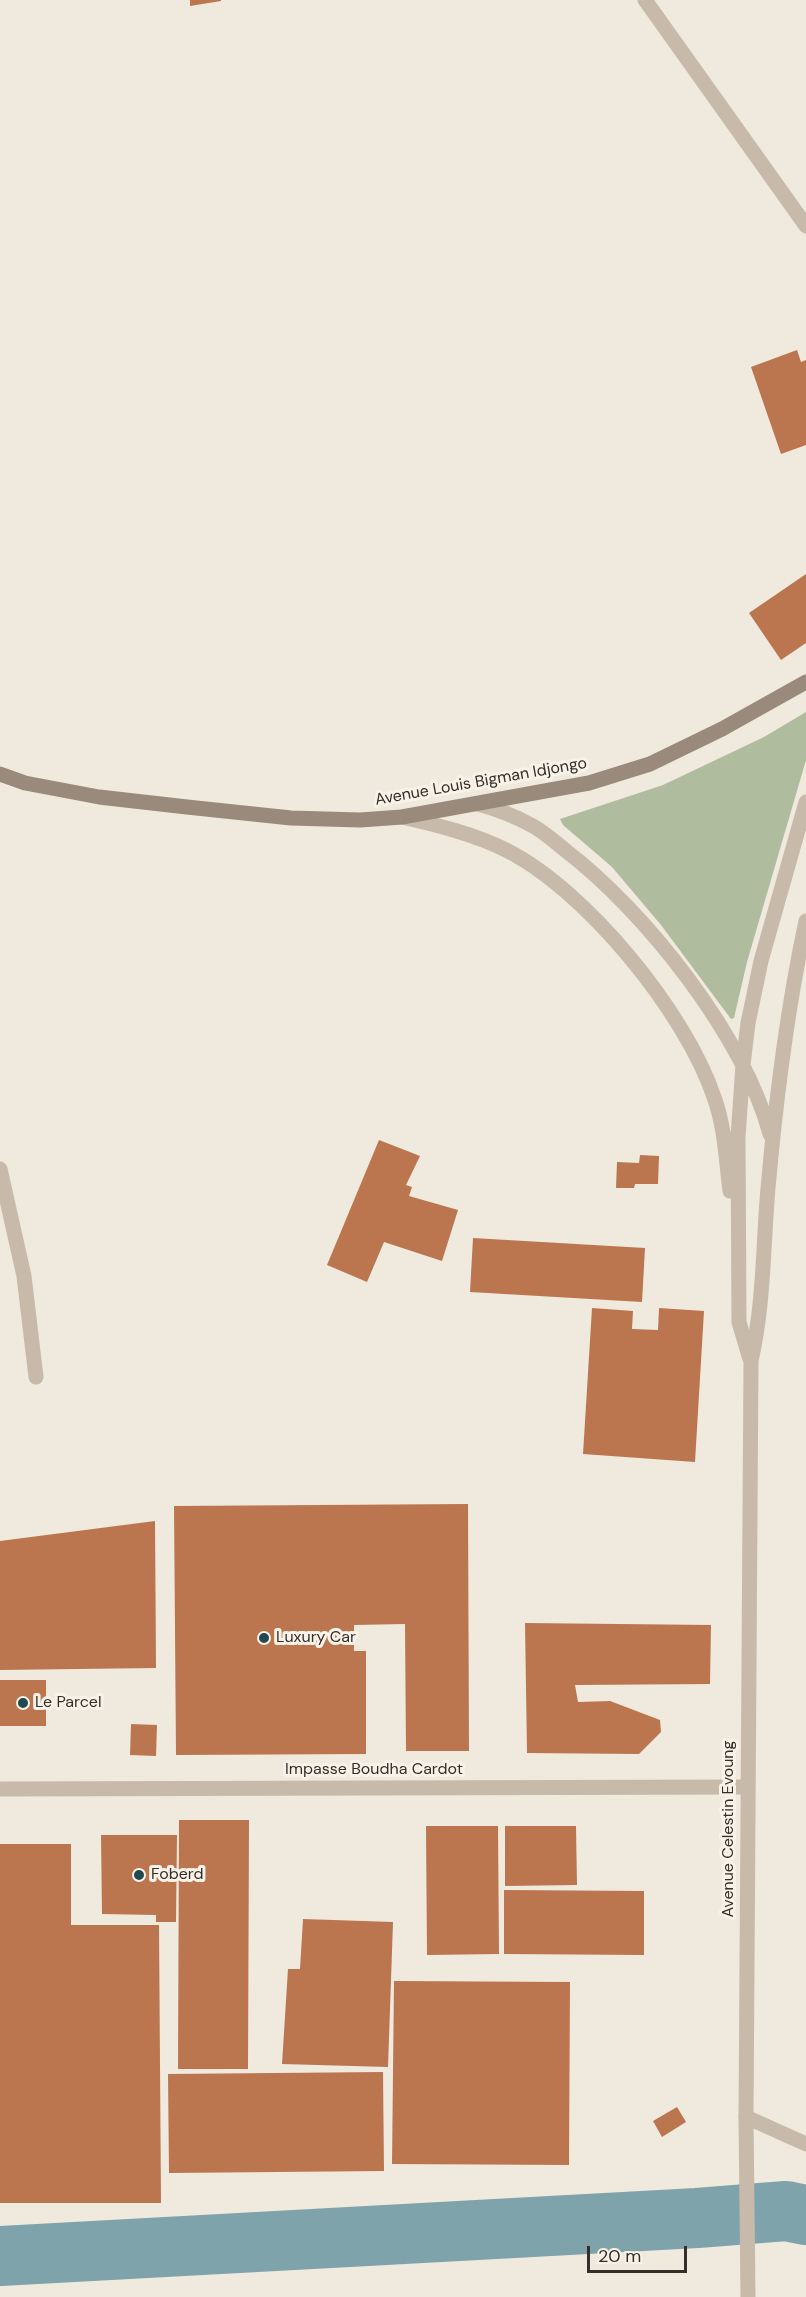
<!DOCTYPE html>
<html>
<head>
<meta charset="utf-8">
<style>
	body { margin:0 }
	#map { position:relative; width:806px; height:2297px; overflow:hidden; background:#f0e9dd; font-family:"DM Sans",sans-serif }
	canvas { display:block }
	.scale { position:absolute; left:587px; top:2246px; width:100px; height:27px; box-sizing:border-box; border:3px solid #352e29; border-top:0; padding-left:8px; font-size:18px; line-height:21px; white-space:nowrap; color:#352e29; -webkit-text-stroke:4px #f8f2e8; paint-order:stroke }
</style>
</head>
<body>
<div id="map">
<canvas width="806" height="2297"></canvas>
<div class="scale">20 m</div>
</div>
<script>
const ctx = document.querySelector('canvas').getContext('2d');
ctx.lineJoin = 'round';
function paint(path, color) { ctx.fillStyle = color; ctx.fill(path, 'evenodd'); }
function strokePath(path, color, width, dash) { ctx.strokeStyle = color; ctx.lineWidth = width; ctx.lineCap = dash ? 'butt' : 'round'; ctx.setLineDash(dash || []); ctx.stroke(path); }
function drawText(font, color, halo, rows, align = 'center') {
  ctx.font = font + ' "DM Sans",sans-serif'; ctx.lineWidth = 6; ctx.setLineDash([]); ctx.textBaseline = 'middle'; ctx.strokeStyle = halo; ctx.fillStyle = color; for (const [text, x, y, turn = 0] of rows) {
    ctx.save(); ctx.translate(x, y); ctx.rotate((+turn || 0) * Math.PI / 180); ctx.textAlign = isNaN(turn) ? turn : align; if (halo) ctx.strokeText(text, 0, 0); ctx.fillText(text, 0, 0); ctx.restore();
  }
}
paint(new Path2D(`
	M806,712V760L747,962L734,1018L731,1019L661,925L612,867L563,825L560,819L663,785L764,737Z`), '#afbd9e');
strokePath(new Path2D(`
	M0,2256L697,2218L786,2211L806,2215`), '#7ea3aa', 60);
paint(new Path2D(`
	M190,0H221V1L190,6Z
	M797,350L801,362L806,360V445L781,454L751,367Z
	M806,574V643L781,660L749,613Z
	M379,1140L420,1156L406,1185L412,1187L409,1196L458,1210L442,1261L384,1242L367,1282L327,1265Z
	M640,1155L659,1156L658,1184H635L634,1188H616L617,1162L639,1163Z
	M473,1238L645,1248L642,1302L470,1292Z
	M592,1308L633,1311L632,1329L658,1330L659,1308L704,1311L695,1462L583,1454Z
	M468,1504L469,1751H406L405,1624L354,1625V1651H366V1754L176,1755L174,1506Z
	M155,1521L156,1668L0,1670V1541Z
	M525,1623L711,1625L710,1684L575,1685L578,1702L610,1701L660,1720L661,1732L639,1754L527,1753Z
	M0,1680H46V1726H0Z
	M131,1724L157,1725L156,1756L130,1755Z
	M179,1820H249L248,2069H178Z
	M426,1826H498L499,1954L427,1955Z
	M505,1826H576L577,1885L505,1886Z
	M101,1835H177L176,1922H156V1915L102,1914Z
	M0,1844H71V1925H159L161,2203H0Z
	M504,1890L644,1891V1955L504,1954Z
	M303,1919L393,1922L388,2067L282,2064L288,1969H300Z
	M394,1981L570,1982L569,2165L392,2164Z
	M383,2072L384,2171L169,2173L168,2074Z
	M677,2107L686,2122L662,2137L653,2121Z`), '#bb764f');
strokePath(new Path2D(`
	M645,0L806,226
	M0,1169L24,1276L36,1377
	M0,1789L747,1787
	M746,2117L806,2144`), '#c7baaa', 15);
strokePath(new Path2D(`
	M478,804C497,809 515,816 533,826C544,832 555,842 565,850C646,912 743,1035 770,1134
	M402,817C437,825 474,834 506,850C586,890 686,1013 714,1097C725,1127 726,1160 730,1191
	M750,1359L739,1322L738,1137L743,1065L748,1023L761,961L806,802
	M748,2297L746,2117L751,1361C764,1304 763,1246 768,1188C776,1098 787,1009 806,921`), '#c7baaa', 15);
strokePath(new Path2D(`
	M0,774L25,783L99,797L187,807L291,818L360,820L402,817L589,783L650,764L722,729L806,682`), '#9a8a7b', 15);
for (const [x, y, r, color] of [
	[264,1638,6,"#224952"],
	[23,1703,6,"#224952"],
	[139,1875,6,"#224952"]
]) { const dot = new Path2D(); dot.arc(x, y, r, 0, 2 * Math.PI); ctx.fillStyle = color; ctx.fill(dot); strokePath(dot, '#f8f2e8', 2); }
drawText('16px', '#352e29', '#f8f2e8', [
	["Avenue Louis Bigman Idjongo",481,782,-10],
	["Impasse Boudha Cardot",374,1770],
	["Avenue Celestin Evoung",729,1829,-90]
]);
drawText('16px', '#352e29', '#f8f2e8', [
	["Luxury Car",276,1638],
	["Le Parcel",35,1703],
	["Foberd",151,1875]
], 'left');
</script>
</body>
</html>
